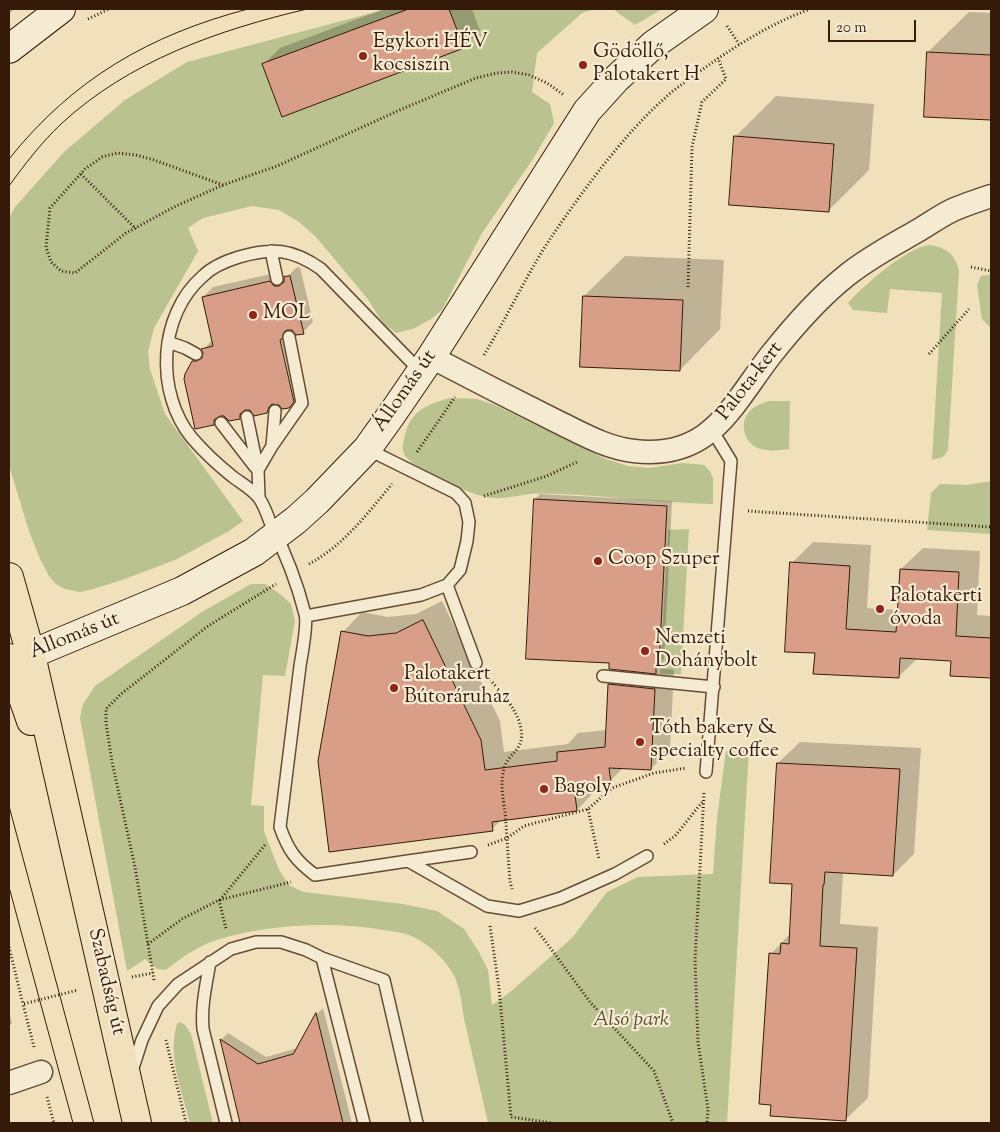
<!DOCTYPE html>
<html>
<head>
<meta charset="utf-8">
<style>
	body { margin:0 }
	#map { position:relative; width:1000px; height:1132px; overflow:hidden; background:#f0e0bb; font-family:"Sorts Mill Goudy",serif }
	canvas { display:block }
	.frame { position:absolute; inset:0; border:10px solid #351a09; pointer-events:none }
	.scale { position:absolute; left:828px; top:20px; width:88px; height:22px; box-sizing:border-box; border:2px solid #351a09; border-top:0; padding-left:6px; font-size:15px; line-height:18px; white-space:nowrap; color:#351a09; -webkit-text-stroke:4px #f5ebd3; paint-order:stroke }
</style>
</head>
<body>
<div id="map">
<canvas width="1000" height="1132"></canvas>
<div class="frame"></div>
<div class="scale">20 m</div>
</div>
<script>
const ctx = document.querySelector('canvas').getContext('2d');
ctx.lineJoin = 'round';
function paint(path, color) { ctx.fillStyle = color; ctx.fill(path, 'evenodd'); }
function strokePath(path, color, width, dash) { ctx.strokeStyle = color; ctx.lineWidth = width; ctx.lineCap = dash ? 'butt' : 'round'; ctx.setLineDash(dash || []); ctx.stroke(path); }
function drawText(font, color, halo, rows, align = 'center') {
  ctx.font = font + ' "Sorts Mill Goudy",serif'; ctx.lineWidth = 4.5; ctx.setLineDash([]); ctx.textBaseline = 'middle'; ctx.strokeStyle = halo; ctx.fillStyle = color; for (const [text, x, y, turn = 0] of rows) {
    ctx.save(); ctx.translate(x, y); ctx.rotate((+turn || 0) * Math.PI / 180); ctx.textAlign = isNaN(turn) ? turn : align; if (halo) ctx.strokeText(text, 0, 0); ctx.fillText(text, 0, 0); ctx.restore();
  }
}
paint(new Path2D(`
	M387,9H595L582,13L537,53L532,92L550,104L554,123L533,159L482,233L442,310L431,319L413,329L396,333L383,323L367,298L316,237L299,222L279,210L252,206L203,218L188,228L198,251L154,328L148,352L150,369L165,414L243,521L229,531L175,560L122,580L93,589L80,592L65,589L56,584L49,576L40,559L29,531L9,465V218L15,207L64,152L125,100L187,62Z
	M613,9H662L635,25Z
	M929,245C946,247 956,255 959,271L948,450L943,457L932,460L942,293L890,289L887,313L853,310L848,303C865,284 905,249 929,245Z
	M991,275V328L982,319L977,285L981,276Z
	M450,398L477,399L495,405L568,441L606,459L628,466L649,468L683,463L704,465L710,471L713,478V504C662,503 612,496 561,494C551,494 540,493 530,494C514,496 498,501 482,496C463,491 420,472 407,458C402,453 402,447 404,440C409,412 424,405 450,398Z
	M769,401H790L789,449C779,450 768,452 758,448C744,443 739,423 749,412C754,406 761,404 769,401Z
	M991,481V534L927,530L931,493L940,484L967,485Z
	M689,529L681,674H660L668,530Z
	M251,584H265L280,594L291,604L295,621L285,676L263,675L251,805L264,806V831L279,870L290,886L304,892L403,904L437,911L464,929L479,952L488,970L492,1005L509,993L572,938L607,892L638,877L713,874L717,818L726,751L749,749L727,1123H488C481,1091 473,1059 466,1027C461,1007 462,986 450,969C440,954 424,940 406,934C399,932 391,931 383,930C332,921 264,924 214,941C196,947 181,958 166,970L157,969L145,959L127,971L80,718L83,704L95,686L202,612Z
	M180,1022L185,1025L191,1034L213,1123H190C182,1092 167,1056 177,1024Z`), '#bac290');
paint(new Path2D(`
	M9,9H14L9,14Z
	M384,9H472L480,31L464,47L264,64L280,48Z
	M969,12L991,13V119L925,116L928,52Z
	M776,96L874,104L869,170L828,211L735,137Z
	M625,256L724,260L720,329L680,370L584,296Z
	M300,267L313,322L303,332L292,329L289,330L303,391L295,401L279,333L277,334L292,399L294,402L289,407L275,403L267,412L248,409L239,418L222,415L213,423L193,361L213,339L203,297L213,287L280,272L284,276L287,277L296,268Z
	M540,494L672,501L664,659L661,662V668L674,670L670,749L651,769L624,767L610,781L595,782L596,790L577,810L502,819L492,829L343,632L362,612L388,617L416,614L442,601L500,721L504,752L568,744L578,733L607,730L609,685L625,669L611,662L535,499Z
	M813,542L871,545L867,608L899,610L901,569L923,548L980,551L977,615L991,616V677L951,675L952,660L918,658L898,677L816,652L792,563Z
	M800,742L921,748L914,854L893,875L843,872L840,924L878,927L868,1098L846,1119L771,954L791,933L794,883L778,763Z
	M323,1008L352,1123H242L221,1040L228,1033L266,1057L298,1048L317,1014Z
	M9,1012L12,1023L9,1027Z`), '#0003');
const building = new Path2D(`
	M409,9H449L464,48L282,117L262,64Z
	M927,52L991,55V120L924,117Z
	M734,136L834,144L829,212L729,205Z
	M290,276L304,334L296,335L292,330H287L284,332L282,339L280,340L294,402L289,408L282,409L279,405L272,404L269,407L267,413L254,416L250,410H245L240,414V419L229,421L224,416H220L214,420V425L195,429L184,379L185,374L192,361H197L202,358L203,353L201,349L213,346L202,297L270,281L274,286H279L284,282V277Z
	M583,296L683,300L680,371L580,367Z
	M534,499L667,506L659,666H656V674L609,669V663L526,659Z
	M790,562L850,566L846,629L896,632L900,569L959,572L956,636L991,638V678L950,676L951,661L900,658L899,678L813,674L815,653L785,652Z
	M423,620L481,740L485,770L557,761V752L605,747L608,684L655,689L651,770L609,768L611,782L574,786L577,811L492,822L493,831L329,852L318,761L341,631L368,636L396,633Z
	M777,763L900,769L893,876L825,872L824,885H823L820,946L857,948L846,1121L770,1116L771,1105L759,1104L769,953L780,954L781,943L789,944L792,884L770,883Z
	M316,1013L343,1123H240L220,1039L258,1064L293,1054Z`);
paint(building, '#d99e87');
strokePath(building, '#351a09', 1);
const lane = new Path2D(`
	M271,251L277,279
	M168,342L185,348L196,354
	M421,372L321,269C293,249 272,247 239,257C226,261 213,266 203,276C158,315 155,393 192,438C204,452 218,465 233,477C241,483 253,490 259,498C264,505 267,514 270,522C285,552 297,582 305,614C308,624 302,653 300,666C293,720 287,773 280,827C288,850 296,861 315,875L408,861L487,906L519,911L561,898L615,874L647,856
	M247,417L258,470L259,497
	M221,423L255,467
	M272,446L302,403L289,337
	M258,470L272,446L275,411
	M447,585L476,663
	M306,616L421,595L447,585L460,570L467,541L469,522L465,503L456,493L367,449
	M603,676L714,687
	M706,772L731,461L712,430
	M408,861L471,852
	M322,958L364,1123
	M210,962C206,985 201,1006 203,1029L226,1123
	M132,1071L142,1040L158,1006L178,984L231,949L256,942H281L306,950L322,958L384,980L417,1123`);
const street = new Path2D(`
	M431,357C473,379 514,400 556,421C581,433 606,448 634,451C710,460 731,407 770,356C793,327 817,299 846,276C868,258 895,244 919,230C931,223 943,214 955,209C967,204 979,200 991,196
	M9,1083L41,1072`);
const secondary = new Path2D(`
	M9,49L61,9
	M10,663L182,591L254,552L296,520L317,501L367,449L392,414L431,357L587,111L616,79L653,45L704,9`);
const primary = new Path2D(`
	M9,577L31,655L137,1123
	M9,658L31,721`);
strokePath(lane, '#644c36', 14);
strokePath(street, '#644c36', 25);
strokePath(secondary, '#351a09', 30);
strokePath(primary, '#351a09', 30);
strokePath(new Path2D(`
	M88,19L109,9
	M727,26L739,44
	M81,174L136,229
	M223,185L154,160L136,155L117,153L102,157L85,169L50,208L46,247L51,262L61,271L75,273L126,233L176,206L223,185L277,166L402,109L476,78L497,73L512,72L529,75L547,83L564,95
	M971,267L991,271
	M688,287L692,147L702,102L726,79L718,58
	M929,354L969,309
	M484,355C507,317 526,276 550,239C582,192 622,136 665,98C673,90 683,84 692,77C729,50 767,25 810,9
	M417,452L455,397
	M484,496L547,476L579,461
	M748,511L991,527
	M309,564C344,545 367,514 392,484
	M488,677C500,692 518,709 521,729C525,751 508,752 504,769C500,782 503,799 505,812C507,835 508,858 510,881L512,889
	M704,793L695,960L698,1042L708,1109L707,1123
	M588,809L599,859
	M664,844L675,836L703,801
	M488,845L507,838L524,826L588,809L612,788L654,773L686,768
	M219,900L226,929
	M220,900L265,845
	M490,926L499,988L511,1117L553,1123
	M535,928L543,938L590,1002L654,1071L673,1123
	M148,944L182,919L219,900L291,882
	M9,947L23,1004
	M132,977L153,973
	M154,980L135,867L112,762L106,723V709L121,694L208,626L276,584
	M166,1040L186,1123
	M34,1047L23,1004L78,990
	M47,1097L54,1123`), '#351a09', 3, [1, 2.5]);
strokePath(lane, '#f5ebd3', 11);
strokePath(street, '#f5ebd3', 22);
strokePath(secondary, '#f5ebd3', 28);
strokePath(primary, '#f0e0bb', 28);
strokePath(new Path2D(`
	M9,159C73,79 149,35 248,9
	M9,186C25,164 41,143 61,124C129,61 218,30 307,9
	M9,806L94,1123
	M9,887L73,1123`), '#351a09', 1);
for (const [x, y, r, color] of [
	[363,56,5,"#8f2418"],
	[583,65,5,"#8f2418"],
	[253,315,5,"#8f2418"],
	[598,561,5,"#8f2418"],
	[880,609,5,"#8f2418"],
	[645,651,5,"#8f2418"],
	[394,688,5,"#8f2418"],
	[640,742,5,"#8f2418"],
	[544,789,5,"#8f2418"]
]) { const dot = new Path2D(); dot.arc(x, y, r, 0, 2 * Math.PI); ctx.fillStyle = color; ctx.fill(dot); strokePath(dot, '#f5ebd3', 2); }
drawText('20px', '#351a09', '#f5ebd3', [
	["Egykori HÉV",373,44],
	["kocsiszín",373,67],
	["Gödöllő,",593,54],
	["Palotakert H",593,77],
	["MOL",263,315],
	["Coop Szuper",608,561],
	["Palotakerti",890,598],
	["óvoda",890,621],
	["Nemzeti",655,640],
	["Dohánybolt",655,663],
	["Palotakert",404,676],
	["Bútoráruház",404,699],
	["Tóth bakery &",650,730],
	["specialty coffee",650,753],
	["Bagoly",554,789]
], 'left');
drawText('20px', '#351a09', '#f5ebd3', [
	["Palota-kert",751,382,-52],
	["Állomás út",406,392,-55],
	["Állomás út",75,637,-22],
	["Szabadság út",105,982,77]
]);
drawText('italic 20px', '#5d4c32', '#f5ebd3', [
	["Alsó park",631,1022]
]);
</script>
</body>
</html>
